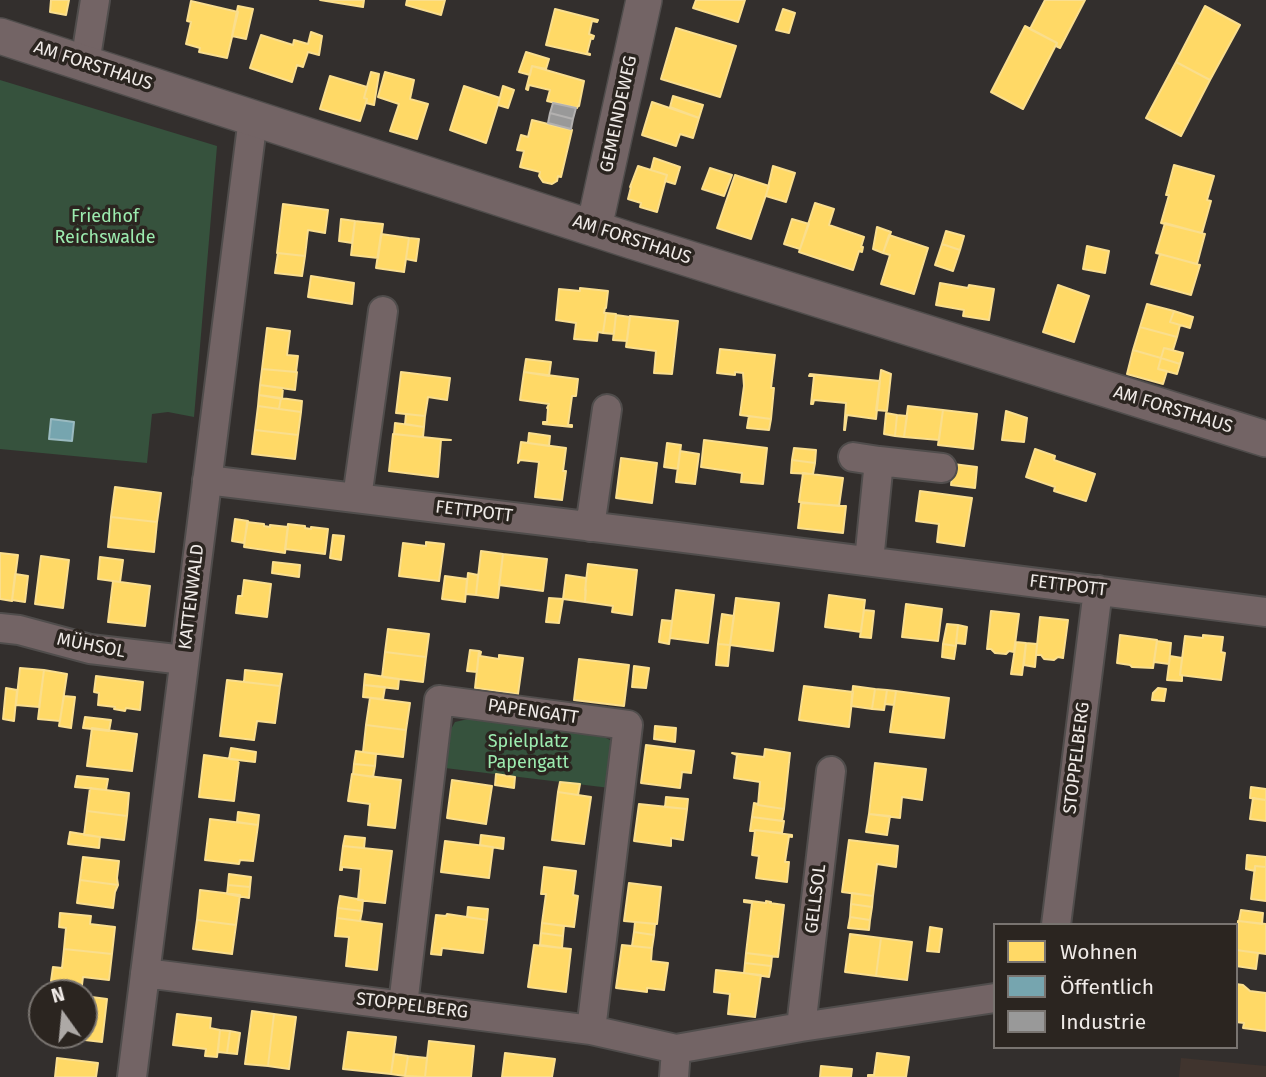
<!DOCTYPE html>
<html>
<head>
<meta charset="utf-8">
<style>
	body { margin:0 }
	#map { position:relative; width:1266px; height:1077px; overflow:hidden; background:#332f2d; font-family:"Fira Sans",sans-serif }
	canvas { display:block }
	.legend { position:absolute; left:993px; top:923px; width:245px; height:126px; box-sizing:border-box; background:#2b2520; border:2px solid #797470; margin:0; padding:9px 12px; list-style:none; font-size:21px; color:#efeae7 }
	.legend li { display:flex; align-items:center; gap:14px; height:35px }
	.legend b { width:35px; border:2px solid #797470 }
	.north { position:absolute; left:28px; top:979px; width:70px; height:70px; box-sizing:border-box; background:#2b2520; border:2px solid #797470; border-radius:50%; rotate:345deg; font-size:19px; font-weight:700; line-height:28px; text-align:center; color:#efeae7 }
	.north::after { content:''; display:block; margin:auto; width:24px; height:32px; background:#ada9a6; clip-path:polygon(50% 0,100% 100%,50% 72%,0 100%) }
</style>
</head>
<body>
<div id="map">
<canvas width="1266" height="1077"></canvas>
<ul class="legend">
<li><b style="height:19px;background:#ffd966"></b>Wohnen</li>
<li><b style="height:19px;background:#76a5af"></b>Öffentlich</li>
<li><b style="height:19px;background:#999"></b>Industrie</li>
</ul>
<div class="north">N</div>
</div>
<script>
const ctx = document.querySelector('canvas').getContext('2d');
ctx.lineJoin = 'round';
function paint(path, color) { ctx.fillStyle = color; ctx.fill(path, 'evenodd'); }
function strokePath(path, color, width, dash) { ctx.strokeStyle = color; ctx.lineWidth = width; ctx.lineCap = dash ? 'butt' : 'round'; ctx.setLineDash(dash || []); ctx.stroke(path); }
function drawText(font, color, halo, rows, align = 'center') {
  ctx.font = font + ' "Fira Sans",sans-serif'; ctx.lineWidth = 7; ctx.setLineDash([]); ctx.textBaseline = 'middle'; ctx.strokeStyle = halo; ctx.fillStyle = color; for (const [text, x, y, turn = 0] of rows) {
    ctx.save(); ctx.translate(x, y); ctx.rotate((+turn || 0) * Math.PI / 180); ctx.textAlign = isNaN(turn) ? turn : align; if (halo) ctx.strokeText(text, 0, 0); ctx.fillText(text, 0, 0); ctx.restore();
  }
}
paint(new Path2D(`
	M1181,1058L1266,1066V1077H1179Z`), '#40342e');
paint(new Path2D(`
	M0,80L217,146L194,417L168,412L152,414L147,463L0,449Z
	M468,719L600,735L612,741L610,788L445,768L448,734L455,722Z`), '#36523d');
const homes = new Path2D(`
	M51,0H69L66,15L50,12Z
	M320,0H364L363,7Z
	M407,0H445L441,15L406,5Z
	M696,0H745L738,22L693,8Z
	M1045,0H1085L1060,48L1056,46L1057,43L1030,29Z
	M191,1L238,12L227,58L199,52L200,48L186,44L191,22L187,21Z
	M238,6L253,9L246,39L232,36Z
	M1205,6L1240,25L1210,80L1176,62Z
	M555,9L598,20L597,22L592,21L589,34L594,36L593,39L591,38L587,53L590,54V55L546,45Z
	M783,9L795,13L789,33L776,30Z
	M1025,26L1057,43L1023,109L991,92Z
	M676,28L736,46L720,97L661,79Z
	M311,32L322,36L319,55L308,52L303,67L297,65L292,82L250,68L261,35L293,45L294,40L308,44Z
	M526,52L549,59L546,69L532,66L530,75L519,72Z
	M1176,62L1210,80L1181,136L1146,118Z
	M532,66L584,81L579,106H578L577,108L547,101L550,90L529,85L528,90L526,89Z
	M371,72L379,74L374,105L366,103L367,99L364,98Z
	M385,72L414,80L410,99L428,104L417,139L390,131L399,104L378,97Z
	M330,76L367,87L364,98L367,99L360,121L320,109Z
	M464,86L500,98L486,143L450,130Z
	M503,86L514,90L508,108L498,105Z
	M673,96L703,105L699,118L670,107Z
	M652,102L699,118L693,138L680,134L676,146L642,135Z
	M532,120L572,130L561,177L558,176L557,181L552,184L543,182L539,176L540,172L520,167L524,151L517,150L521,135L528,137Z
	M654,158L680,167L675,184L665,181L667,175L651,170Z
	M1174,165L1214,176L1207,200L1211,201L1202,233L1161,223L1169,195H1166Z
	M638,166L667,175L657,212L640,207L641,203L628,199L631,187H630Z
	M773,166L795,173L786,202L766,196Z
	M710,168L732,175L724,196L702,189Z
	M735,175L769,186L751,239L717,228Z
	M815,203L834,209L829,225L864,237L861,247H863L862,252L859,251L853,270L799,252Z
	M283,204L328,210L325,233L308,230L305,256L277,253Z
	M341,219L355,221L352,243L339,241Z
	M792,219L809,224L800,249L784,244Z
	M355,221L383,224L378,258L351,255Z
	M1165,223L1205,234L1197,264L1156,253Z
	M877,227L891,232L883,253L873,249Z
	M946,231L964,236L960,250L942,244Z
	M381,234L409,238L404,272L376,268Z
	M889,235L928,248L914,294L881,284L890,255L883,253Z
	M409,238L419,239L416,261L406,259Z
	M942,244L960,250L953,271L935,265Z
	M1087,246L1109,251L1105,273L1083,269Z
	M278,253L305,256L302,276L275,273Z
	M1160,254L1200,265L1191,295L1151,284Z
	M311,276L354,283L352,304L308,297Z
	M940,283L968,288L969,285L994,289L989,320L963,316L964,310L936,305Z
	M1058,285L1089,296L1074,342L1043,332Z
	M580,288L608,291L606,308H605L604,313H606L603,333L598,332L597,341L574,339L576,323L556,320L559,289L580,291Z
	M1147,304L1174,311L1170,322L1180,325L1177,337L1140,327Z
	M1174,311L1193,317L1190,328L1170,322Z
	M606,313L616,314L614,334L603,333Z
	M616,315L630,317L627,341L613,340Z
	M630,316L678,321L672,374L654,373L656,351L626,347Z
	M1140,327L1177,337L1173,350L1164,348L1161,358L1133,350Z
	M267,328L290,331L287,355L298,356L296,372L262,369Z
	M1164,348L1183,353L1180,364L1161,358Z
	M720,349L775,355L771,388H774L771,419L740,415L744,386L743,373L735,372V375L717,373Z
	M1133,350L1161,358L1158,369L1167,371L1163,384L1127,374Z
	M1161,358L1180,364L1177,374L1158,369Z
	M526,359L551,362L549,376L524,372Z
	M262,369L297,372L295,390L260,385Z
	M881,370L891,374L887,411L876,410Z
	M401,372L450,378L447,400L428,397L425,416L396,413Z
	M524,372L578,379L576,396H572L568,425H572V427L543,424V422H547L548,408H547L549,404L520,400Z
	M810,374L880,381L876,419L847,415L845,430H844L846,403L814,400L813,404H811L814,376H809Z
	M260,385L283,388L282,399L259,395Z
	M259,395L281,398L279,409L258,406Z
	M281,398L302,401L301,412L279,409Z
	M258,406L301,412L298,435L255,430Z
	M908,406L943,410L939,440L904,437Z
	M943,410L977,414L973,449L938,445Z
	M1006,411L1027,418L1024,442L1002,440Z
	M886,413L897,415L895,436L884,434Z
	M406,414L425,416L424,427L405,424Z
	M897,415L907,416L904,437L895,436Z
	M749,416L771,419L769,430L747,428Z
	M395,423L424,427L423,437L394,434Z
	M255,430L298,435L295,459L252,454Z
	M529,433L550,436L549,446L528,443Z
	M393,434L451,440H441L438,477L389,471Z
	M704,440L767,448L763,484L741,482L742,473L701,467Z
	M521,442L566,448L563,471H566L562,500L535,497L539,462L520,460L518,463Z
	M667,443L681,445L678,469L664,467Z
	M794,448L816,450L815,463L792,460Z
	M1035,449L1055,456L1054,460L1095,474L1086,501L1054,491L1055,487L1026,477Z
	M680,451L699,454L695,484L676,482Z
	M621,458L657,463L652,503L616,498Z
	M792,460L815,463L813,474L791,473Z
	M953,464L977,467L975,488L951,485Z
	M803,473L843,478L839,506L799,502Z
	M115,487L161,493L157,522L111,517Z
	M920,491L972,498L964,546L937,542L939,524L916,521Z
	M801,503L846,506L843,533L798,528Z
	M111,517L157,522L154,552L108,547Z
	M235,519L248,521L244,543L232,541Z
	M247,522L264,524V526L270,527V525L288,527L285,553L244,547Z
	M288,524L305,526V528L311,529V527L328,529L325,554L285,549Z
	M333,535L344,536L341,560L330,558Z
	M426,542L444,544L439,581L399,576L403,543L426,546Z
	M481,551L503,554L498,598L476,595Z
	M0,553L18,555L12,601L0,599Z
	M503,554L547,559L543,591L499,585Z
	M41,556L69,560L63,608L35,604Z
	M100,557L123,560L120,582L98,579Z
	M273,562L300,565L299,577L272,573Z
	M588,564L637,570L632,615L612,612L613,606L585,602L586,590H585Z
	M468,573L478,575L476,595L466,594Z
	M15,574L28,576L25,602L12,600Z
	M566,575L586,578L585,602L563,599Z
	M445,576L467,579L465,602L442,599Z
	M244,580L271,584L267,617L236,613L238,596H242Z
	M113,581L150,586L145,626L108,622Z
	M676,590L714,595L708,643L670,638Z
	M829,595L865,600L861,632L825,627Z
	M549,598L563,599L559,623L546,622Z
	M736,598L779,603L773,651L730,645Z
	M906,604L942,609L938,641L902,637Z
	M864,610L874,611L871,638L860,637Z
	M991,611L1019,614L1014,652L1009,651L1006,654L995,653L991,649H987Z
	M722,614L734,616L730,645L718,644Z
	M1040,617L1068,620L1063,658L1058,657L1054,660L1044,659L1041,655H1036Z
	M662,620L672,621L669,644L659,642Z
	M947,624L958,625L956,646L943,644Z
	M958,625L967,627L965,644L956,643Z
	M388,629L429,634L426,657L385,652Z
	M1120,635L1157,640L1153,668L1132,667L1130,665L1117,663Z
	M1203,635L1223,637L1221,652L1225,653L1221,680L1180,675L1185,636L1203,638Z
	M1157,641L1171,643L1169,664L1154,662Z
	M1016,642L1026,643L1022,675L1011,674Z
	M1026,643L1037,644L1035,667L1024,665Z
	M718,644L730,645L728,666L716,665Z
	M943,644L956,646L954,659L942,657Z
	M470,650L479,651L477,672L467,671Z
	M479,651L481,652L480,656L499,659V655L523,658L518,694L475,688Z
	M385,652L426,657L423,682L382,677Z
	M1170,656L1182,658L1180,675H1182V681L1167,680Z
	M579,659L629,665L624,706L574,700Z
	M634,666L649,668L646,688L632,687Z
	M20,668L44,670L39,707L16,705Z
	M44,670L67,674L60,721L38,719Z
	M245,670L282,674L280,686L244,682Z
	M365,674L399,679L398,689L364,685Z
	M96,676L143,682L140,710L126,708L125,711L114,709L115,707L98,705L99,693L94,692Z
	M227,680L280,686L275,723L257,721L254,740L220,736Z
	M364,685L385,687L383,699L363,697Z
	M804,686L853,692L849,727L799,720Z
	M853,686L875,689L872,709L851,706Z
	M6,688L17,690L14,721L3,719Z
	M1158,688L1166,689L1164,701L1152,700L1153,693Z
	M875,689L887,690L884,710L872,709Z
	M887,690L896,691L894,705L885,704Z
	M896,691L949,698L944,738L890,732Z
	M64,696L75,697L71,728L59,726Z
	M370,698L410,703L406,730L366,725Z
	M85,717L111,720L109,731L83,728Z
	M366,725L406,730L403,757L363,752Z
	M655,726L676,728L675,742L654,739Z
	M92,728L137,734L132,771L87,766Z
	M646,745L694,751L691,773L682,772L680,788L641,783Z
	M231,748L256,752L255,762L229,759Z
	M765,749L790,753L784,809L758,805L760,782L734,778L737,755L732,753L764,757Z
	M356,751L376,754L375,766L354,764Z
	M204,755L239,760L234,801L199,797Z
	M875,763L926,769L922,800L902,797L900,818L869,814Z
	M354,764L375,766L373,777L353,774Z
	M352,774L401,780L395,828L368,825L370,804L348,801Z
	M496,774L515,777L514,788L495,785Z
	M77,776L108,779L106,790L75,787Z
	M452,780L492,786L486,824L447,818Z
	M560,782L580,784L578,795L558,792Z
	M1251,787L1266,789V800L1250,798Z
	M90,788L129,793L127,816L87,811Z
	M558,792L591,797L584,844L552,840Z
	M666,797L688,799L687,809L665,807Z
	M1253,798L1266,800V821L1250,819Z
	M754,803L758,804V805L784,809L782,821L752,817Z
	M639,804L687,809L683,840L671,838V846L634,841Z
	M87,811L127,816L124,840L84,835Z
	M238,812L259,815L258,825L237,822Z
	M869,814L890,816L887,835L866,832Z
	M752,817L784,821L782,833L755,830V831H750Z
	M210,819L258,825L253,861L240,860L239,864L205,860Z
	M755,830L792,835V837L789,836L785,862H789L787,882L756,878L759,856L752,855Z
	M70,832L100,837L99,848L68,844Z
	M481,835L504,838L503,849L480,845Z
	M345,836L365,838L364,848L343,846Z
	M849,840L898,846L896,867L877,864L873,896L842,892Z
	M445,841L493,847L489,878L441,872Z
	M343,846L392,851L385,903L358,900L361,869L342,867V870H340Z
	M1247,855L1266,857V867L1255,866V871L1246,869Z
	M83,857L119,861L117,878L118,885L80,880Z
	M1255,866L1266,867V901L1251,899Z
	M544,867L576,871L573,895L578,896L574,927L542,923L546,894H541Z
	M229,874L251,877L250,887L228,885Z
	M80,880L118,885L115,892L113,908L77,903Z
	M629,883L661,887L657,924L624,921Z
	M228,885L250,887L249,898L227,894Z
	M200,890L240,895L236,925L197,920Z
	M852,893L873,896L872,907L851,904Z
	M340,896L363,900L362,911L338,908Z
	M744,900L766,903V901L771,902L770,903L784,905L778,957L746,953L752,903L744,902Z
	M851,904L872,907L870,920L850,917Z
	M468,907L488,909L487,920L467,917Z
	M338,908L362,911L360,921L337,918Z
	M1241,910L1263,913L1262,924L1239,921Z
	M60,913L91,916L90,924L115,927L112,954L64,949L66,928L59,927Z
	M447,914L487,920L483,953L442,948L441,955L431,954L436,915L446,916Z
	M850,917L870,920L869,930L848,928Z
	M337,918L382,924L377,970L346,966L349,937L335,936Z
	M197,920L236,925L232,954L193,949Z
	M1238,921L1266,924V954L1236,950Z
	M635,922L655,924L654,935L634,932Z
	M542,923L564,926L563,936L541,933Z
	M930,927L942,929L939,952L927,951Z
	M634,932L654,935L652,948L632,946Z
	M541,933L563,936L562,948L540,945Z
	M850,934L881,938L876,976L845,972Z
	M881,938L912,942L907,980L876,976Z
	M534,945L571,949L566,992L528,987Z
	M622,945L652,948L651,961L668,963L664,990L647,988V992L616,988Z
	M64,949L112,954L109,980L83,977L82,985L51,981L53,967L62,968Z
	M1236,950L1258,953L1256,969L1236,966Z
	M746,953L772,956L771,966L745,963Z
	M745,963L771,966L769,977L744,973Z
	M716,970L761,975L755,1017L728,1014L730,994L714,992Z
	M1236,984L1243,985L1250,991L1266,993V1031L1243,1028L1244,1023L1236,1022Z
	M84,996L107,999L102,1042L59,1037V1035H84Z
	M252,1011L274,1014L268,1066L245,1064Z
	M177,1014L211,1018L210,1028L220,1030L217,1057L205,1056L206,1049L173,1045Z
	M274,1014L296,1017L289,1069L268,1066Z
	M220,1030L230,1031L227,1053L218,1052Z
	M230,1031L240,1033L237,1054L227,1053Z
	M348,1032L396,1037L391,1074L343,1069Z
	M429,1041L474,1046L471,1077H425Z
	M505,1053L555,1059L552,1077H502Z
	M877,1053L909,1057L906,1077H868V1075H874Z
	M394,1054L408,1056L405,1076L391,1074Z
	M408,1056L427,1058L425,1077L405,1076Z
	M57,1058L98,1063L96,1077H55Z
	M821,1066L852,1069L851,1077H820Z`);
paint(homes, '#ffd966');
strokePath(homes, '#fade8d', 2);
const public = new Path2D(`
	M51,419L74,422L72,441L49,439Z`);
paint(public, '#76a5af');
strokePath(public, '#9abac0', 2);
const industry = new Path2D(`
	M553,103L576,108L573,119L550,113Z
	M550,113L573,119L571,129L548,123Z`);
paint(industry, '#999');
strokePath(industry, '#b3b1b0', 2);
const minor = new Path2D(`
	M85,63L95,0
	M853,457L879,461
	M207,480L669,536L1266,612
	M357,498L383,311
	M590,527L607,409
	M869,561L879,461L942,468
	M0,628L19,630L90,649L184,660
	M1056,925L1098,590
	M145,973L591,1030L676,1049L801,1027L995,998
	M403,1005L439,700L628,725L591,1030
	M801,1027L831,771
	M132,1077L253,118
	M674,1077L676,1049`);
const tertiary = new Path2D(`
	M0,36L632,241L1266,439
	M594,228L644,0`);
strokePath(minor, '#504d4c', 32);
strokePath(tertiary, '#504d4c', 38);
strokePath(minor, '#736465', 28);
strokePath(tertiary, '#736465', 35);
drawText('18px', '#efeae7', '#2b2520', [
	["AM FORSTHAUS",93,66,18],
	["GEMEINDEWEG",619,114,-78],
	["AM FORSTHAUS",632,240,18],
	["AM FORSTHAUS",1173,410,17],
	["FETTPOTT",474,512,7],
	["FETTPOTT",1068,586,7],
	["KATTENWALD",192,597,-83],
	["MÜHSOL",91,646,11],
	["PAPENGATT",533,712,8],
	["STOPPELBERG",1077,758,-83],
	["GELLSOL",816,899,-83],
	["STOPPELBERG",412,1006,7]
]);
drawText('18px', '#9cebaf', '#2b2520', [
	["Friedhof",105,217],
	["Reichswalde",105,238],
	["Spielplatz",528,742],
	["Papengatt",528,763]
]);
</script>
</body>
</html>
